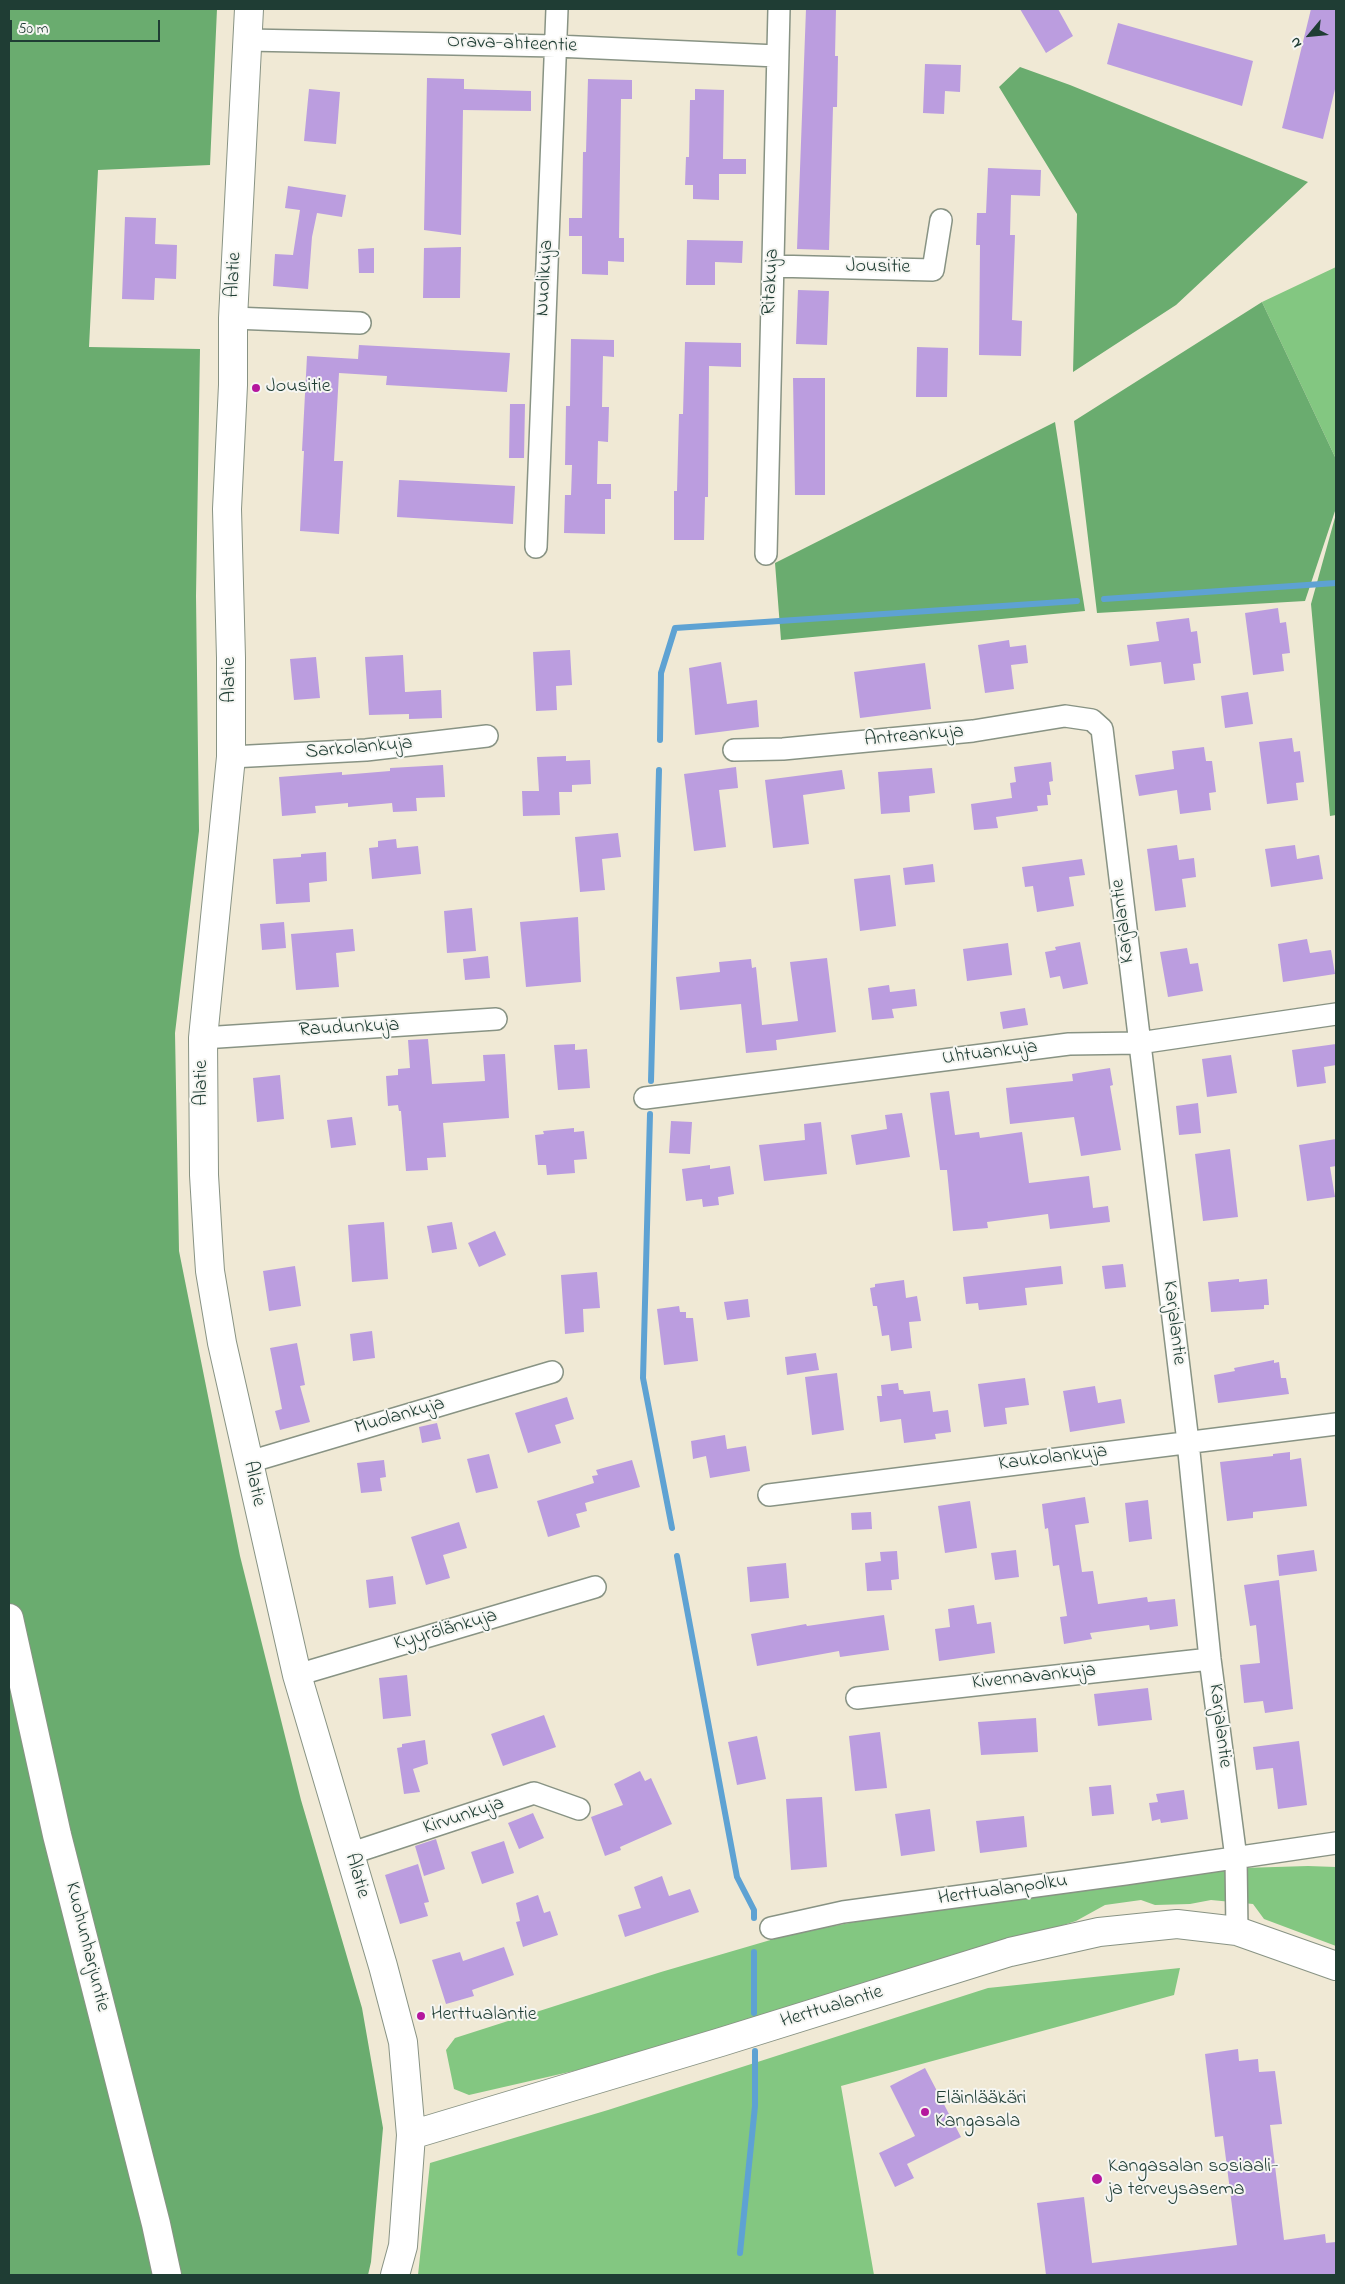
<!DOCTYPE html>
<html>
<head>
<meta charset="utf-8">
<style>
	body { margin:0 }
	#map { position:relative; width:1345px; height:2284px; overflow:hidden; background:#f0e9d5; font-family:"Indie Flower",sans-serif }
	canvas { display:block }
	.frame { position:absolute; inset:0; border:10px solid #1f3d34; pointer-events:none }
	.north { position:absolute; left:1285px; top:10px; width:50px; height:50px; -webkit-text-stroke:4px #f6f6f2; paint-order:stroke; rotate:242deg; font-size:14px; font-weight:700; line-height:20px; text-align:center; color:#1f3d34 }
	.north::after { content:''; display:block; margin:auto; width:18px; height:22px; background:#1f3d34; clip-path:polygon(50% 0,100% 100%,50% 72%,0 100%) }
	.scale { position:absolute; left:10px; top:20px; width:150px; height:22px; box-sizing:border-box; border:2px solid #1f3d34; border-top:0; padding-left:6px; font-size:15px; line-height:18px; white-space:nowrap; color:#1f3d34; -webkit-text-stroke:4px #f6f6f2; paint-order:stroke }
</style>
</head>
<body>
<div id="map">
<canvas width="1345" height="2284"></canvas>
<div class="frame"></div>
<div class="north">N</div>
<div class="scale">50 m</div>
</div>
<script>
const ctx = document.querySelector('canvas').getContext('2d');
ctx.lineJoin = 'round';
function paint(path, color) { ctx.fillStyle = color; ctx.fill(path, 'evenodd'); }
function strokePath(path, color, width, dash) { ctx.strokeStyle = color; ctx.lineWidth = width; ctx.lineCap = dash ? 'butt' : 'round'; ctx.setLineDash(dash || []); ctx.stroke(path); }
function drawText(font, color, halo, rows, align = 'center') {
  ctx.font = font + ' "Indie Flower",sans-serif'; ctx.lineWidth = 4; ctx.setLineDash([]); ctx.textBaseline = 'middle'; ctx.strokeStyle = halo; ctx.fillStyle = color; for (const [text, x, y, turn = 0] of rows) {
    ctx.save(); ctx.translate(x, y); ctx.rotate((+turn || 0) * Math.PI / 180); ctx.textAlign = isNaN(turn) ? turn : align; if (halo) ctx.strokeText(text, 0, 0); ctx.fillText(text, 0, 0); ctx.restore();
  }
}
paint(new Path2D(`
	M1336,267V459L1262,302Z
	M1308,1866L1336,1867V1946L1264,1919L1253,1904L1211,1900L1190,1904L1155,1905L1141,1900L1105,1905L1076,1921L1003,1944L591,2067L469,2095L454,2089L446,2050L455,2038L661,1972L791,1934L892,1915L1210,1869Z
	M1180,1968L1174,1995L841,2086L874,2275H418L430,2163L608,2110L988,1988Z`), '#83c781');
paint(new Path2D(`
	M9,9H217L210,165L98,170L89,347L200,349L196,596L199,831L175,1033L179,1251L240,1556L301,1800L362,2008L383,2128L371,2262L368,2275H9Z
	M1020,67L1070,85L1308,182L1176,305L1073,372L1077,214L999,87Z
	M1262,302L1336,459V508L1305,601L1097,613L1074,421Z
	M1055,422L1085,611L781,640L775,563Z
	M1336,514V815L1330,816L1311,604Z`), '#6aac6f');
strokePath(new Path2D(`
	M1104,599L1336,583
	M660,740L661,673L675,628L1077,601
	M651,1081L659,770
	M650,1114L643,1378L672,1528
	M677,1556L737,1877L754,1910V1918
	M754,1952V2013
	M740,2253L755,2106V2051`), '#5ea2d3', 6);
paint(new Path2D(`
	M806,9H836L835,56H838L837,107H833L829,250L797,249Z
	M1020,9H1058L1073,36L1046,53Z
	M1311,9H1336V85L1323,139L1282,128Z
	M1118,23L1253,61L1242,106L1107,64Z
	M925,64L961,65L960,92L945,91L944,114L923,113Z
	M427,78L464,79V89L531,91V111L463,110L461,235L424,230Z
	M588,79L632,80V99H621L619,238H624V262L608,261V275L582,274V236H569V218H582L583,152H586Z
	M309,89L340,92L336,144L304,141Z
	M695,89L724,90L723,159H746V174H719V200L693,199V185H685L686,157H689L690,100H695Z
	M988,168L1041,170L1040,196L1011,195L1010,235H1015L1012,320L1022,321L1021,356L979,355L980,245H976L977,213H986Z
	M288,186L346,195L342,217L317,213L312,237L308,289L273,286L275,254L293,255L300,210L285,208Z
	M125,217L156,218L155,244L177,245L176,279L155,278L154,300L122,299Z
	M687,240L743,241L742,263L715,262V285H686Z
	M461,247L460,298H423L424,248Z
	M374,248V273H359L358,249Z
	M798,290L829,291L827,345L796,344Z
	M571,339L614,340V357L603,356L602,407H609L608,442L598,441L597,484H611V499H605V534L564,533L565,495H571L572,465H565L566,406H570Z
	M685,342L741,343V367L709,366L708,497H705L704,540H674V491H677L679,414H683Z
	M359,345L510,353L507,392L386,385L387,376L339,373L334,461H343L339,534L300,531L304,451H302L307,356L358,359Z
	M917,347L948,348L947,397H916Z
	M793,378H825V495H795Z
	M510,404H525L524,458H509Z
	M399,480L515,486L513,524L397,517Z
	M1278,608L1280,623L1286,622L1290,653L1282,654L1284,671L1253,675L1245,613Z
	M1189,618L1191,632L1197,631L1201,663L1193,664L1195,680L1164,684L1161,662L1130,666L1127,645L1159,641L1156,622Z
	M1009,640L1010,647L1026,645L1028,663L1011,665L1014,689L985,693L978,645Z
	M570,650L572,685L556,686L557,710L536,711L533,652Z
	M403,655L405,692L441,690L442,718L409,719V714L369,715L365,657Z
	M316,657L320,698L294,700L290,659Z
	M721,662L727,704L757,700L759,727L695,735L689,668Z
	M925,663L931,709L860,718L854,672Z
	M1248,692L1253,724L1225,728L1221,696Z
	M1292,738L1294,752L1300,751L1304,782L1296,783L1298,800L1267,804L1259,742Z
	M1204,747L1206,761H1212L1216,792L1209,793L1211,810L1180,814L1177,790L1139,796L1135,775L1174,769L1172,751Z
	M566,756V761L590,760L591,784L572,785V792H559L560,815L523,816L522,791H539L537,757Z
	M1051,762L1053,781L1049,782L1051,795H1047L1048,805L1037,806L1038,811L996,817L998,828L974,830L971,804L1012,798L1010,783L1016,782L1014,767Z
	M443,765L445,797L416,798L417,811L393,812L392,803L348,807V803L315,806L316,813L282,816L279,777L342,772V775L390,771V768Z
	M736,767L738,788L719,790L726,847L694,851L684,774Z
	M932,768L935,793L909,796L910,812L881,814L878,772Z
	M842,770L845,789L803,795L809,844L773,848L765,780Z
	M618,833L621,857L602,859L605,890L580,892L575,837Z
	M396,839L397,848L418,846L421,874L372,879L369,848L378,847V841Z
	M1177,845L1179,860L1194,858L1196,877L1182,879L1186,907L1155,911L1147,849Z
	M1295,845L1297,859L1319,855L1323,879L1271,887L1265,849Z
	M326,852L327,881L309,883L310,902L276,904L273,859L301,857V854Z
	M1082,859L1085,875L1069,877L1074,906L1037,912L1033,886L1025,887L1022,867Z
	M933,864L935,882L905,885L903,868Z
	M890,875L896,926L860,931L854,879Z
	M472,908L476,951L447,953L444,911Z
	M578,917L581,982L526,987L520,922Z
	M284,922L286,948L262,950L260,924Z
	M353,929L355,951L336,953L339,987L296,990L291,934Z
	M1307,939L1310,953L1331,950L1335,974L1283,982L1278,944Z
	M1080,942L1088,984L1063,989L1060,976L1050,978L1045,952L1056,950L1055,947Z
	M1008,943L1012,975L967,981L963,949Z
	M1187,948L1190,964L1198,963L1203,991L1168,997L1160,952Z
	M488,956L490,978L465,980L463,959Z
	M827,958L836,1032L776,1040L777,1050L746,1053L741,1004L680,1010L676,977L720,972L719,962L751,959L752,968L756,967L762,1025L798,1021L790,962Z
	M889,985L890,992L915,989L917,1006L892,1009L894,1018L872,1020L868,988Z
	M1025,1008L1028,1025L1003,1029L1000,1012Z
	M428,1039L432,1084L485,1081L483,1055L505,1054L509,1118L443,1123L446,1157L427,1158L428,1170L406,1171L401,1111H399L398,1105L388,1106L386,1076L398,1075V1069L410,1068L408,1040Z
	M575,1044V1050L587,1049L590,1088L558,1090L554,1045Z
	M1336,1044V1065L1324,1067L1326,1083L1297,1087L1292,1050Z
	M1231,1055L1237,1093L1207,1097L1202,1059Z
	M1110,1068L1113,1085L1110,1086L1121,1150L1081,1156L1074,1117L1010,1124L1006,1088L1073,1081L1072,1074Z
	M280,1075L284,1119L257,1122L253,1078Z
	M949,1091L955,1135L979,1132L980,1138L1022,1132L1029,1183L1089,1176L1093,1208L1108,1206L1110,1222L1050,1229L1048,1214L987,1222L988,1228L953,1231L947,1170H940L930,1093Z
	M1198,1103L1201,1133L1179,1135L1176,1106Z
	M902,1113L910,1157L856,1165L851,1135L887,1129L885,1115Z
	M352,1117L356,1145L331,1148L327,1120Z
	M671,1121L692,1122L690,1154L669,1153Z
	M821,1122L827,1174L764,1181L759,1145L805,1140L804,1124Z
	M574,1128V1132L584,1131L587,1159L574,1160L575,1173L547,1175L546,1165H538L535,1135L544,1134L543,1131Z
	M1336,1139V1166L1330,1167L1335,1197L1307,1201L1299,1145Z
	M1230,1149L1238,1217L1203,1221L1195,1154Z
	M710,1165V1169L730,1166L734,1194L718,1197L719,1205L703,1207L702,1199L686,1201L682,1169Z
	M384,1222L388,1279L352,1282L348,1225Z
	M452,1222L457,1249L432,1253L427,1226Z
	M495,1231L506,1255L479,1267L468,1243Z
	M1123,1264L1126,1287L1105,1289L1102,1266Z
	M295,1266L301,1306L269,1311L263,1271Z
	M1061,1266L1063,1284L1025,1288L1027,1305L979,1310L978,1303L966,1304L963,1277Z
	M597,1272L600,1308L583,1309L584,1332L565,1334L561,1275Z
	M1239,1279V1282L1267,1279L1269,1305H1264V1309L1211,1312L1208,1282Z
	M904,1280L906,1298L917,1296L921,1321L909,1322L912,1348L891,1351L889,1335L882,1336L877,1306H873L870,1288L875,1287V1284Z
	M748,1299L750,1317L727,1320L724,1302Z
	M679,1306L680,1312H686V1318H693L698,1361L664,1365L657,1309Z
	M372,1331L375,1358L353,1361L350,1334Z
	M297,1343L305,1385L300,1386L310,1422L280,1430L275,1411L282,1409L270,1348Z
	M816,1353L819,1370L787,1375L785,1357Z
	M1274,1360V1363L1279,1362L1281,1378H1286L1289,1394L1218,1403L1214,1375L1235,1371L1234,1368Z
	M837,1373L844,1430L812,1435L805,1377Z
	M1025,1378L1029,1405L1005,1408L1007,1424L984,1427L978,1384Z
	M898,1383L899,1390H903L904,1394L930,1391L933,1412L948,1410L951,1432L935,1434L936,1439L904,1443L901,1419L880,1422L877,1396H882L881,1385Z
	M1095,1386L1098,1403L1121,1399L1125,1423L1070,1432L1063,1391Z
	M567,1397L574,1419L555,1425L561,1443L528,1453L515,1413Z
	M437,1423L441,1439L422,1443L419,1427Z
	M725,1435L727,1449L746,1446L750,1471L710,1478L706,1456L693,1459L691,1441Z
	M1290,1452V1460L1301,1458L1307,1506L1253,1512V1518L1227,1521L1220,1462L1273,1456V1454Z
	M489,1454L498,1488L476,1493L467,1459Z
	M384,1460L386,1477L380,1478L382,1491L361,1493L357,1463Z
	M632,1460L640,1487L585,1503L587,1511L576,1514L580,1527L548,1537L537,1501L594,1483L592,1476L598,1475L596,1470Z
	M1085,1497L1089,1523L1075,1525L1082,1572L1093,1571L1098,1604L1147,1597L1148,1602L1175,1599L1178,1626L1150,1630L1149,1625L1090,1633L1092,1639L1064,1644L1060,1617L1067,1616L1059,1565L1053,1566L1048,1528L1045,1529L1042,1504Z
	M1148,1500L1152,1539L1129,1542L1125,1503Z
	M970,1501L977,1548L945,1553L938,1506Z
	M871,1512L872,1529L852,1530L851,1513Z
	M459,1522L467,1548L443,1555L450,1578L426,1585L411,1537Z
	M1016,1550L1019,1577L995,1580L991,1553Z
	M1314,1550L1317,1571L1279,1576L1277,1555Z
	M897,1551L899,1579L891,1580L892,1590L867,1591L865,1563L881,1561L880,1552Z
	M786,1563L789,1598L750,1602L747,1567Z
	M393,1576L396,1604L369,1608L366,1580Z
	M1279,1580L1293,1709L1265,1713L1263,1701L1244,1703L1240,1665L1260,1663L1256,1625L1250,1626L1244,1585Z
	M974,1605L977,1624L991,1622L995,1653L939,1661L935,1629L950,1627L948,1609Z
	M884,1615L889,1650L840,1657L839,1651L757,1666L751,1634L806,1624L807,1626Z
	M407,1675L411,1716L383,1719L379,1678Z
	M1148,1688L1152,1720L1098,1726L1094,1694Z
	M544,1715L556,1747L503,1766L491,1734Z
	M1036,1718L1038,1752L981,1755L978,1722Z
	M880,1732L887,1788L855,1791L849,1736Z
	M757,1736L766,1779L737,1785L728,1742Z
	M425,1740L428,1764L413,1769L420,1792L404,1794L397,1748L402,1747V1744Z
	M1299,1741L1307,1805L1278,1809L1273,1768L1256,1770L1253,1747Z
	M640,1771L645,1781L651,1778L672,1824L620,1847L621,1850L605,1856L591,1817L623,1805L614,1784Z
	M1111,1785L1114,1814L1092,1816L1089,1787Z
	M1184,1790L1188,1819L1161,1823L1160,1819L1152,1821L1149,1803L1158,1802L1156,1794Z
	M822,1797L827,1867L791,1870L786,1799Z
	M930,1809L935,1851L901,1856L895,1814Z
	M533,1813L544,1838L519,1849L508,1823Z
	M1024,1816L1027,1847L980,1853L976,1821Z
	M436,1839L445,1869L424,1876L415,1846Z
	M504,1841L514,1873L482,1884L471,1852Z
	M418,1864L429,1902L424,1903L428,1916L400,1924L385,1875Z
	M662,1876L669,1896L690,1889L699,1912L625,1937L618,1915L641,1908L634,1887Z
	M538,1895L544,1913L550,1911L558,1935L523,1947L516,1922L520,1921L516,1903Z
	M504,1947L514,1975L472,1990L474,1996L446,2004L432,1960L460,1952L463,1961Z
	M1238,2049L1239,2061L1258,2059L1259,2072L1275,2071L1282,2124L1270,2125L1284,2240L1325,2234L1326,2243L1336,2242V2275H1046L1037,2203L1084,2197L1092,2263L1237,2245L1223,2136L1215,2137L1205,2054Z
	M925,2068L961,2137L907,2164L914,2178L895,2187L879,2153L915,2136L890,2086Z`), '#bb9ddf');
const street = new Path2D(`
	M247,40L556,46L777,56
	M773,266L933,270L941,220
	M233,318L360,323
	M536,547L557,9
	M766,554L779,9
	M734,750L783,749L973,731L1065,716L1092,720L1102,729L1188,1442L1210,1659L1236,1858L1237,1931
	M231,757L366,750L487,736
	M203,1038L496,1019
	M645,1098L1069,1044L1139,1043L1336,1014
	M249,1462L552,1372
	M769,1495L1336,1424
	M297,1675L595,1587
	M857,1698L1210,1659
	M349,1854L534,1793L579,1809
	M771,1928L843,1912L1125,1874L1336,1843`);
const secondary = new Path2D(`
	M249,9L233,318V385L227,509L231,658V757L203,1038L204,1175L208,1241L210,1271L222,1343L297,1675L383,1966L403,2042L411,2135L403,2246L395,2275
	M9,1618L57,1835L156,2224L167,2275
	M411,2135L721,2042L1010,1952L1099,1932L1177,1924L1237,1931L1336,1966`);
strokePath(street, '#889384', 24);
strokePath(secondary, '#889384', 30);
strokePath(street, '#fff', 21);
strokePath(secondary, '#fff', 28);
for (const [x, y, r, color] of [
	[256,388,5,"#b5179e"],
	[421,2016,5,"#b5179e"],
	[925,2112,5,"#b5179e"],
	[1097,2179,6,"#b5179e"]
]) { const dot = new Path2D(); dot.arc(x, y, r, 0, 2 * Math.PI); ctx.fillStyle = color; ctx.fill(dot); strokePath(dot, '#f6f6f2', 2); }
drawText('20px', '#1f3d34', '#f6f6f2', [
	["Orava-ahteentie",512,45,2],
	["Jousitie",878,268,1],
	["Alatie",235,275,-87],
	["Nuolikuja",546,278,-87],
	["Ritakuja",772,282,-87],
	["Alatie",231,680,-90],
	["Antreankuja",914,737,-5],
	["Sarkolankuja",359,749,-5],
	["Karjalantie",1124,921,-97],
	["Raudunkuja",349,1029,-3],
	["Uhtuankuja",990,1054,-7],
	["Alatie",203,1083,-90],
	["Karjalantie",1173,1323,83],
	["Muolankuja",400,1417,-16],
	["Kaukolankuja",1053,1459,-7],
	["Alatie",253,1484,78],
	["Kyyrölänkuja",446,1631,-16],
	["Kivennavankuja",1034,1678,-6],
	["Karjalantie",1219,1726,83],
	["Kirvunkuja",464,1817,-18],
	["Alatie",356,1876,74],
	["Herttualanpolku",1003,1891,-8],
	["Kuohunharjuntie",86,1947,76],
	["Herttualantie",832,2008,-17]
]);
drawText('20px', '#1f3d34', '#f6f6f2', [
	["Jousitie",266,388],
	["Herttualantie",431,2016],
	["Eläinlääkäri",935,2100],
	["Kangasala",935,2123],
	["Kangasalan sosiaali-",1108,2168],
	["ja terveysasema",1108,2191]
], 'left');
</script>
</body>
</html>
